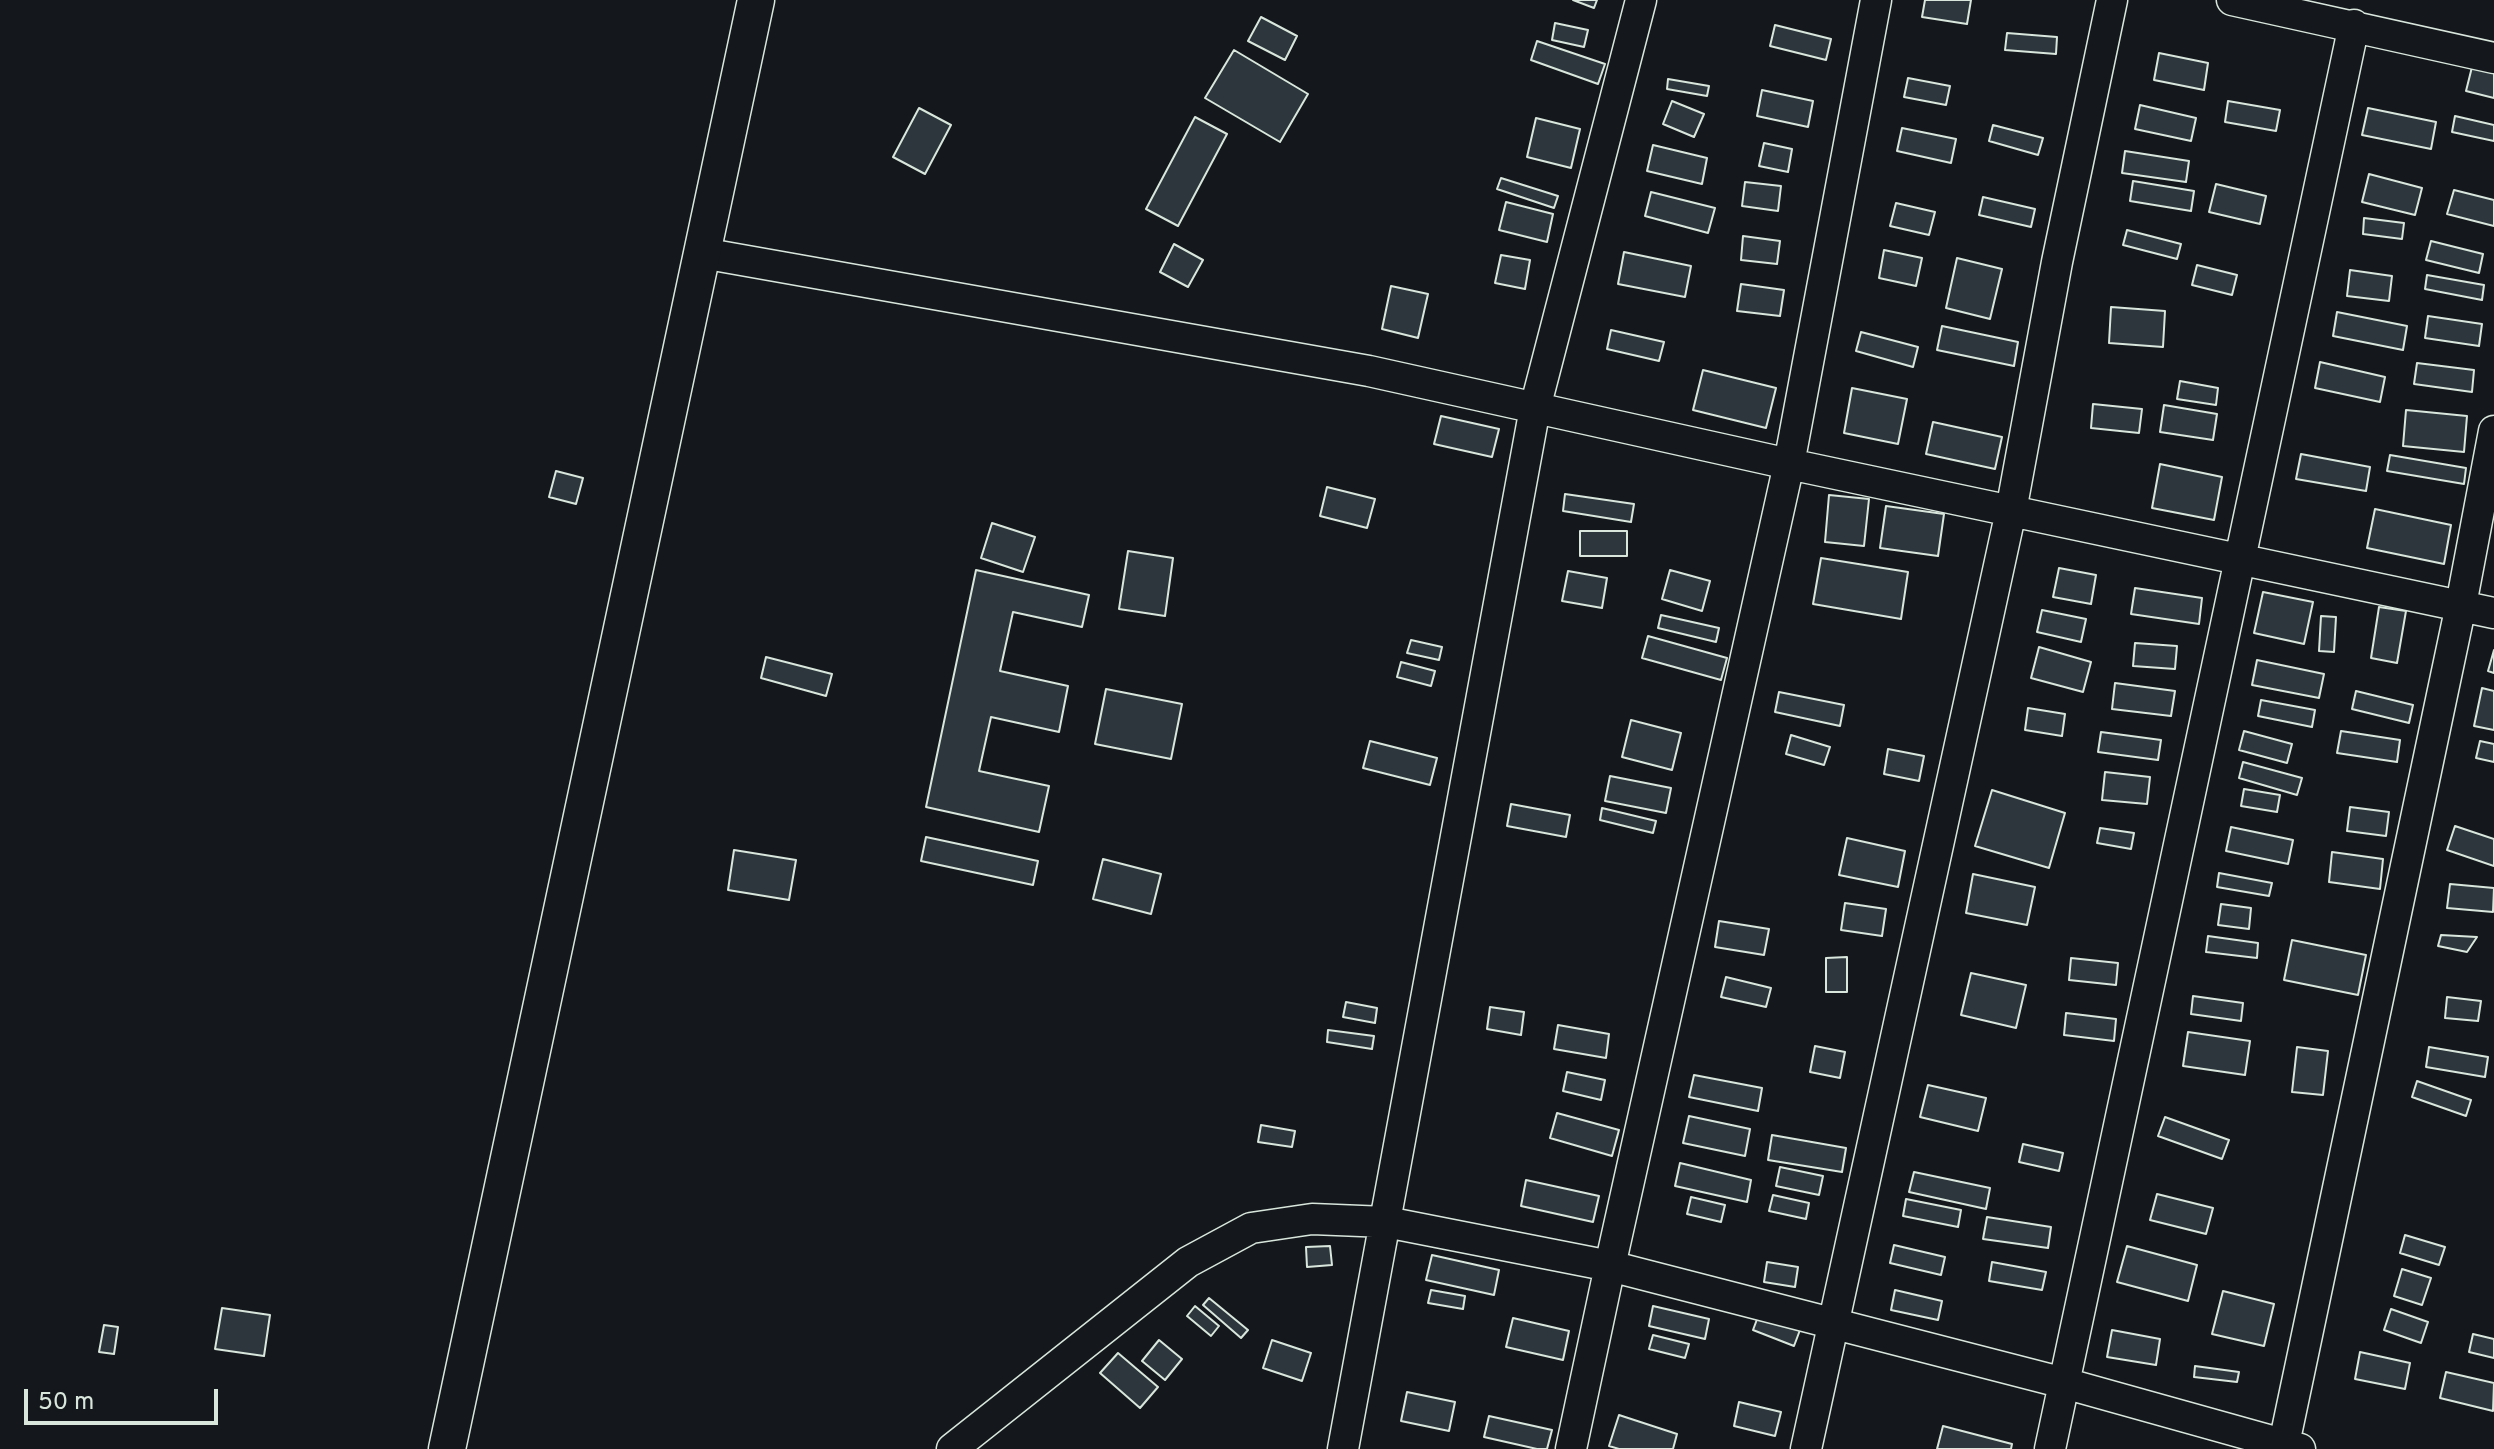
<!DOCTYPE html>
<html>
<head>
<meta charset="utf-8">
<style>
	body { margin:0 }
	#map { position:relative; width:2494px; height:1449px; overflow:hidden; background:#14181c; font-family:Overpass,sans-serif }
	canvas { display:block }
	.scale { position:absolute; left:24px; top:1389px; width:194px; height:36px; box-sizing:border-box; border:4px solid #d8e6dc; border-top:0; padding-left:10px; font-size:24px; line-height:28px; white-space:nowrap; color:#d8e6dc; -webkit-text-stroke:6px #14181c; paint-order:stroke }
</style>
</head>
<body>
<div id="map">
<canvas width="2494" height="1449"></canvas>
<div class="scale">50 m</div>
</div>
<script>
const ctx = document.querySelector('canvas').getContext('2d');
ctx.lineJoin = 'round';
function paint(path, color) { ctx.fillStyle = color; ctx.fill(path, 'evenodd'); }
function strokePath(path, color, width, dash) { ctx.strokeStyle = color; ctx.lineWidth = width; ctx.lineCap = dash ? 'butt' : 'round'; ctx.setLineDash(dash || []); ctx.stroke(path); }
const building = new Path2D(`
	M1573,0H1597L1594,8Z
	M1925,0H1971L1967,24L1922,17Z
	M1261,17L1297,36L1285,60L1248,41Z
	M1555,23L1588,30L1584,47L1552,40Z
	M1775,25L1831,39L1826,60L1770,46Z
	M2007,33L2057,37L2056,54L2005,50Z
	M1537,41L1605,64L1598,84L1531,60Z
	M1234,50L1308,94L1280,142L1205,98Z
	M2159,53L2208,63L2204,90L2154,80Z
	M2472,67L2494,72V98L2466,91Z
	M1908,78L1950,86L1946,105L1904,97Z
	M1668,79L1709,86L1707,96L1667,89Z
	M1762,90L1813,101L1808,127L1757,116Z
	M1672,101L1704,114L1694,137L1663,124Z
	M2228,101L2280,110L2276,131L2225,122Z
	M2140,105L2196,118L2191,141L2135,129Z
	M919,108L951,125L925,174L893,157Z
	M2368,108L2436,122L2431,149L2362,135Z
	M2455,116L2494,125V141L2452,132Z
	M1195,117L1227,134L1178,226L1146,209Z
	M1536,118L1580,129L1571,168L1527,157Z
	M1993,125L2043,138L2038,155L1989,141Z
	M1902,128L1956,139L1951,163L1897,151Z
	M1764,143L1792,149L1788,172L1759,166Z
	M1653,145L1707,158L1702,184L1647,171Z
	M2125,151L2189,161L2186,182L2122,173Z
	M2369,174L2422,188L2415,215L2362,202Z
	M1501,178L1558,196L1554,208L1497,189Z
	M2133,181L2194,191L2191,211L2130,201Z
	M1745,182L1781,186L1778,211L1742,206Z
	M2216,184L2266,196L2260,224L2209,212Z
	M2454,190L2494,200V226L2447,214Z
	M1651,192L1715,208L1708,233L1645,216Z
	M1983,197L2035,209L2031,227L1979,215Z
	M1506,202L1553,214L1547,242L1499,230Z
	M1896,203L1935,212L1929,235L1890,226Z
	M2364,218L2404,223L2402,239L2363,234Z
	M2127,230L2181,244L2177,259L2123,245Z
	M1743,236L1780,241L1777,264L1741,260Z
	M2431,241L2483,254L2479,273L2426,260Z
	M1174,244L1203,260L1188,287L1160,272Z
	M1884,250L1922,258L1916,286L1879,278Z
	M1624,252L1691,266L1685,297L1618,284Z
	M1501,255L1530,260L1525,289L1495,283Z
	M1957,258L2002,269L1990,319L1946,308Z
	M2197,265L2237,275L2232,295L2192,285Z
	M2350,270L2392,276L2389,301L2347,296Z
	M2427,275L2484,285L2482,300L2425,289Z
	M1741,284L1784,290L1780,316L1737,311Z
	M1391,286L1428,294L1418,338L1382,329Z
	M2111,307L2165,311L2163,347L2109,343Z
	M2337,312L2407,326L2403,350L2333,336Z
	M2428,316L2482,324L2479,346L2425,338Z
	M1942,326L2018,342L2014,366L1937,350Z
	M1611,330L1664,342L1659,361L1607,349Z
	M1861,332L1918,347L1913,367L1856,351Z
	M2320,362L2385,377L2380,402L2315,388Z
	M2417,363L2474,370L2472,392L2414,384Z
	M1703,370L1776,388L1766,428L1693,410Z
	M2180,381L2218,388L2216,405L2177,399Z
	M1852,388L1907,399L1898,444L1844,433Z
	M2093,404L2142,409L2139,433L2091,428Z
	M2164,405L2217,414L2213,440L2160,432Z
	M2406,410L2467,416L2464,452L2403,446Z
	M1441,416L1499,429L1492,457L1434,444Z
	M1933,422L2002,437L1995,469L1926,454Z
	M2301,454L2370,467L2366,491L2296,479Z
	M2390,455L2466,468L2464,484L2387,471Z
	M2160,464L2222,477L2214,520L2152,508Z
	M556,471L583,478L576,504L549,497Z
	M1327,487L1375,499L1367,528L1320,516Z
	M1565,494L1634,504L1631,522L1563,511Z
	M1829,495L1869,499L1864,546L1825,542Z
	M1886,506L1944,514L1938,556L1880,548Z
	M2375,509L2451,525L2444,564L2367,548Z
	M992,523L1035,537L1023,572L981,558Z
	M1580,531H1627V556H1580Z
	M1128,551L1173,558L1165,616L1119,609Z
	M1821,558L1908,572L1901,619L1813,604Z
	M2059,568L2096,575L2091,604L2053,597Z
	M976,570L1089,595L1082,627L1013,612L1000,671L1068,686L1059,732L991,717L979,771L1049,786L1039,832L926,807Z
	M1670,570L1710,581L1702,611L1662,599Z
	M1568,571L1607,578L1602,608L1562,601Z
	M2135,588L2202,598L2199,624L2131,614Z
	M2263,592L2313,602L2304,644L2254,633Z
	M2379,607L2406,611L2397,663L2371,658Z
	M2042,610L2086,619L2081,642L2037,632Z
	M1661,615L1719,628L1716,642L1658,628Z
	M2321,616L2336,617L2334,652L2319,651Z
	M1648,636L1727,658L1721,680L1642,658Z
	M1411,640L1442,647L1439,660L1407,653Z
	M2135,643L2177,646L2175,669L2133,666Z
	M2039,647L2091,662L2083,692L2031,678Z
	M2494,650V673L2488,671Z
	M766,657L832,674L826,696L761,678Z
	M2257,660L2324,674L2319,698L2252,685Z
	M1401,662L1435,671L1431,686L1397,677Z
	M2115,683L2175,691L2171,716L2112,709Z
	M2482,688L2494,691V730L2474,726Z
	M1106,689L1182,704L1171,759L1095,744Z
	M2356,691L2413,705L2409,723L2352,709Z
	M1779,692L1844,705L1840,726L1775,712Z
	M2261,700L2315,710L2312,727L2258,716Z
	M2028,708L2065,714L2062,736L2025,730Z
	M1631,720L1681,733L1672,770L1622,757Z
	M2244,731L2292,744L2287,763L2239,750Z
	M2341,731L2400,740L2397,762L2337,753Z
	M2101,732L2161,740L2158,760L2098,752Z
	M1791,735L1830,747L1824,765L1786,754Z
	M1370,741L1437,758L1430,785L1363,768Z
	M2480,741L2494,744V762L2476,758Z
	M1888,749L1924,756L1919,781L1884,774Z
	M2243,762L2302,778L2297,795L2239,778Z
	M2105,772L2150,777L2147,804L2102,800Z
	M1610,776L1671,788L1666,813L1605,801Z
	M2244,789L2280,795L2277,812L2241,806Z
	M1992,790L2065,813L2049,868L1975,846Z
	M1511,804L1570,815L1566,837L1507,826Z
	M2350,807L2389,812L2386,836L2347,831Z
	M1602,808L1656,821L1653,833L1600,820Z
	M2455,826L2494,839V866L2447,850Z
	M2231,827L2293,840L2288,864L2226,851Z
	M2100,828L2134,833L2131,849L2097,843Z
	M926,837L1038,861L1033,885L921,861Z
	M1847,838L1905,851L1898,887L1839,875Z
	M734,850L796,860L789,900L728,890Z
	M2332,852L2383,859L2380,889L2329,882Z
	M1103,859L1161,874L1151,914L1093,899Z
	M2219,873L2272,883L2269,896L2217,887Z
	M1973,874L2035,887L2027,925L1966,913Z
	M2450,884L2494,888L2493,912L2447,908Z
	M1845,903L1886,909L1882,936L1841,930Z
	M2221,904L2251,908L2249,929L2218,925Z
	M1719,921L1769,929L1764,955L1715,947Z
	M2441,935L2477,937L2467,952L2438,946Z
	M2208,936L2258,943L2257,958L2206,952Z
	M2292,940L2366,955L2358,995L2284,980Z
	M1847,957V992H1826V958Z
	M2071,958L2118,963L2116,985L2069,980Z
	M1971,973L2026,985L2016,1028L1961,1015Z
	M1726,977L1771,988L1766,1007L1721,997Z
	M2193,996L2243,1003L2241,1021L2191,1014Z
	M2447,997L2481,1001L2478,1021L2445,1018Z
	M1346,1002L1377,1008L1375,1023L1343,1017Z
	M1490,1007L1524,1012L1521,1035L1487,1029Z
	M2066,1013L2116,1019L2114,1041L2064,1035Z
	M1558,1025L1609,1034L1606,1058L1554,1049Z
	M1328,1030L1374,1036L1372,1049L1327,1042Z
	M2188,1032L2250,1041L2245,1075L2183,1066Z
	M1815,1046L1845,1052L1840,1078L1810,1072Z
	M2297,1047L2328,1051L2323,1095L2292,1092Z
	M2429,1047L2488,1057L2485,1077L2426,1067Z
	M1567,1072L1605,1080L1601,1100L1563,1091Z
	M1694,1075L1762,1088L1758,1111L1689,1097Z
	M2417,1081L2471,1100L2466,1116L2412,1097Z
	M1928,1085L1986,1098L1978,1131L1920,1117Z
	M1557,1113L1619,1130L1612,1156L1550,1138Z
	M1689,1116L1750,1129L1745,1156L1683,1143Z
	M2165,1117L2229,1140L2222,1159L2158,1136Z
	M1261,1125L1295,1131L1292,1147L1258,1142Z
	M1772,1135L1846,1148L1842,1172L1768,1160Z
	M2023,1144L2063,1153L2059,1171L2019,1162Z
	M1680,1163L1751,1180L1747,1202L1675,1186Z
	M1780,1167L1823,1176L1819,1195L1776,1186Z
	M1914,1172L1990,1188L1986,1209L1909,1192Z
	M1526,1180L1599,1196L1593,1222L1521,1206Z
	M2157,1194L2213,1208L2206,1234L2150,1220Z
	M1773,1195L1809,1203L1806,1219L1769,1211Z
	M1691,1197L1725,1205L1721,1222L1687,1214Z
	M1906,1199L1961,1210L1958,1227L1903,1216Z
	M1987,1217L2051,1227L2048,1248L1983,1239Z
	M2405,1235L2445,1247L2439,1265L2400,1253Z
	M1894,1245L1945,1257L1941,1275L1890,1263Z
	M1330,1246L1332,1265L1307,1267L1306,1247Z
	M2127,1246L2197,1265L2188,1301L2117,1282Z
	M1432,1255L1499,1270L1494,1295L1426,1280Z
	M1767,1262L1798,1267L1795,1287L1764,1282Z
	M1992,1262L2046,1272L2042,1290L1989,1281Z
	M2402,1269L2431,1278L2422,1305L2394,1296Z
	M1431,1290L1465,1296L1463,1309L1428,1303Z
	M1895,1290L1942,1301L1938,1320L1891,1310Z
	M2223,1291L2274,1304L2264,1346L2212,1334Z
	M1209,1298L1248,1330L1241,1338L1203,1305Z
	M1195,1306L1219,1326L1211,1336L1187,1316Z
	M1653,1306L1709,1319L1705,1339L1649,1326Z
	M222,1308L270,1315L264,1356L215,1349Z
	M2391,1309L2428,1322L2421,1343L2384,1330Z
	M1759,1314L1800,1330L1794,1346L1753,1330Z
	M1513,1318L1569,1331L1563,1360L1506,1347Z
	M104,1325L118,1327L114,1354L99,1352Z
	M2112,1330L2160,1339L2156,1365L2107,1357Z
	M2473,1334L2494,1339V1358L2469,1352Z
	M1653,1335L1689,1344L1685,1358L1649,1349Z
	M1159,1340L1182,1359L1165,1380L1142,1361Z
	M1272,1340L1311,1353L1302,1381L1263,1368Z
	M2360,1352L2410,1363L2405,1389L2355,1379Z
	M1118,1353L1158,1387L1140,1408L1100,1373Z
	M2195,1366L2239,1372L2237,1382L2194,1377Z
	M2446,1372L2494,1383L2493,1411L2440,1398Z
	M1407,1392L1455,1402L1449,1431L1401,1421Z
	M1739,1402L1781,1412L1775,1436L1734,1426Z
	M1619,1415L1677,1434L1673,1449H1619L1609,1446Z
	M1489,1416L1552,1430L1547,1449H1537L1484,1437Z
	M1943,1426L2012,1444L2011,1449H1937Z`);
paint(building, '#2c363c');
strokePath(building, '#d8e6dc', 2);
const minor = new Path2D(`
	M2232,0L2494,58
	M702,253L1369,371L1789,464L2494,613
	M2284,1444L2461,605L2494,431
	M952,1449L1188,1262L1251,1228L1312,1219L1386,1222L1610,1266L2064,1383L2300,1449
	M1343,1449L1535,408L1641,0
	M1571,1449L1610,1266L1789,464L1876,0
	M1806,1449L2011,511L2057,262L2112,0
	M2050,1449L2354,25`);
const major = new Path2D(`
	M447,1449L756,0`);
strokePath(minor, '#d8e6dc', 33);
strokePath(major, '#d8e6dc', 39);
strokePath(minor, '#14181c', 30);
strokePath(major, '#14181c', 36);
</script>
</body>
</html>
